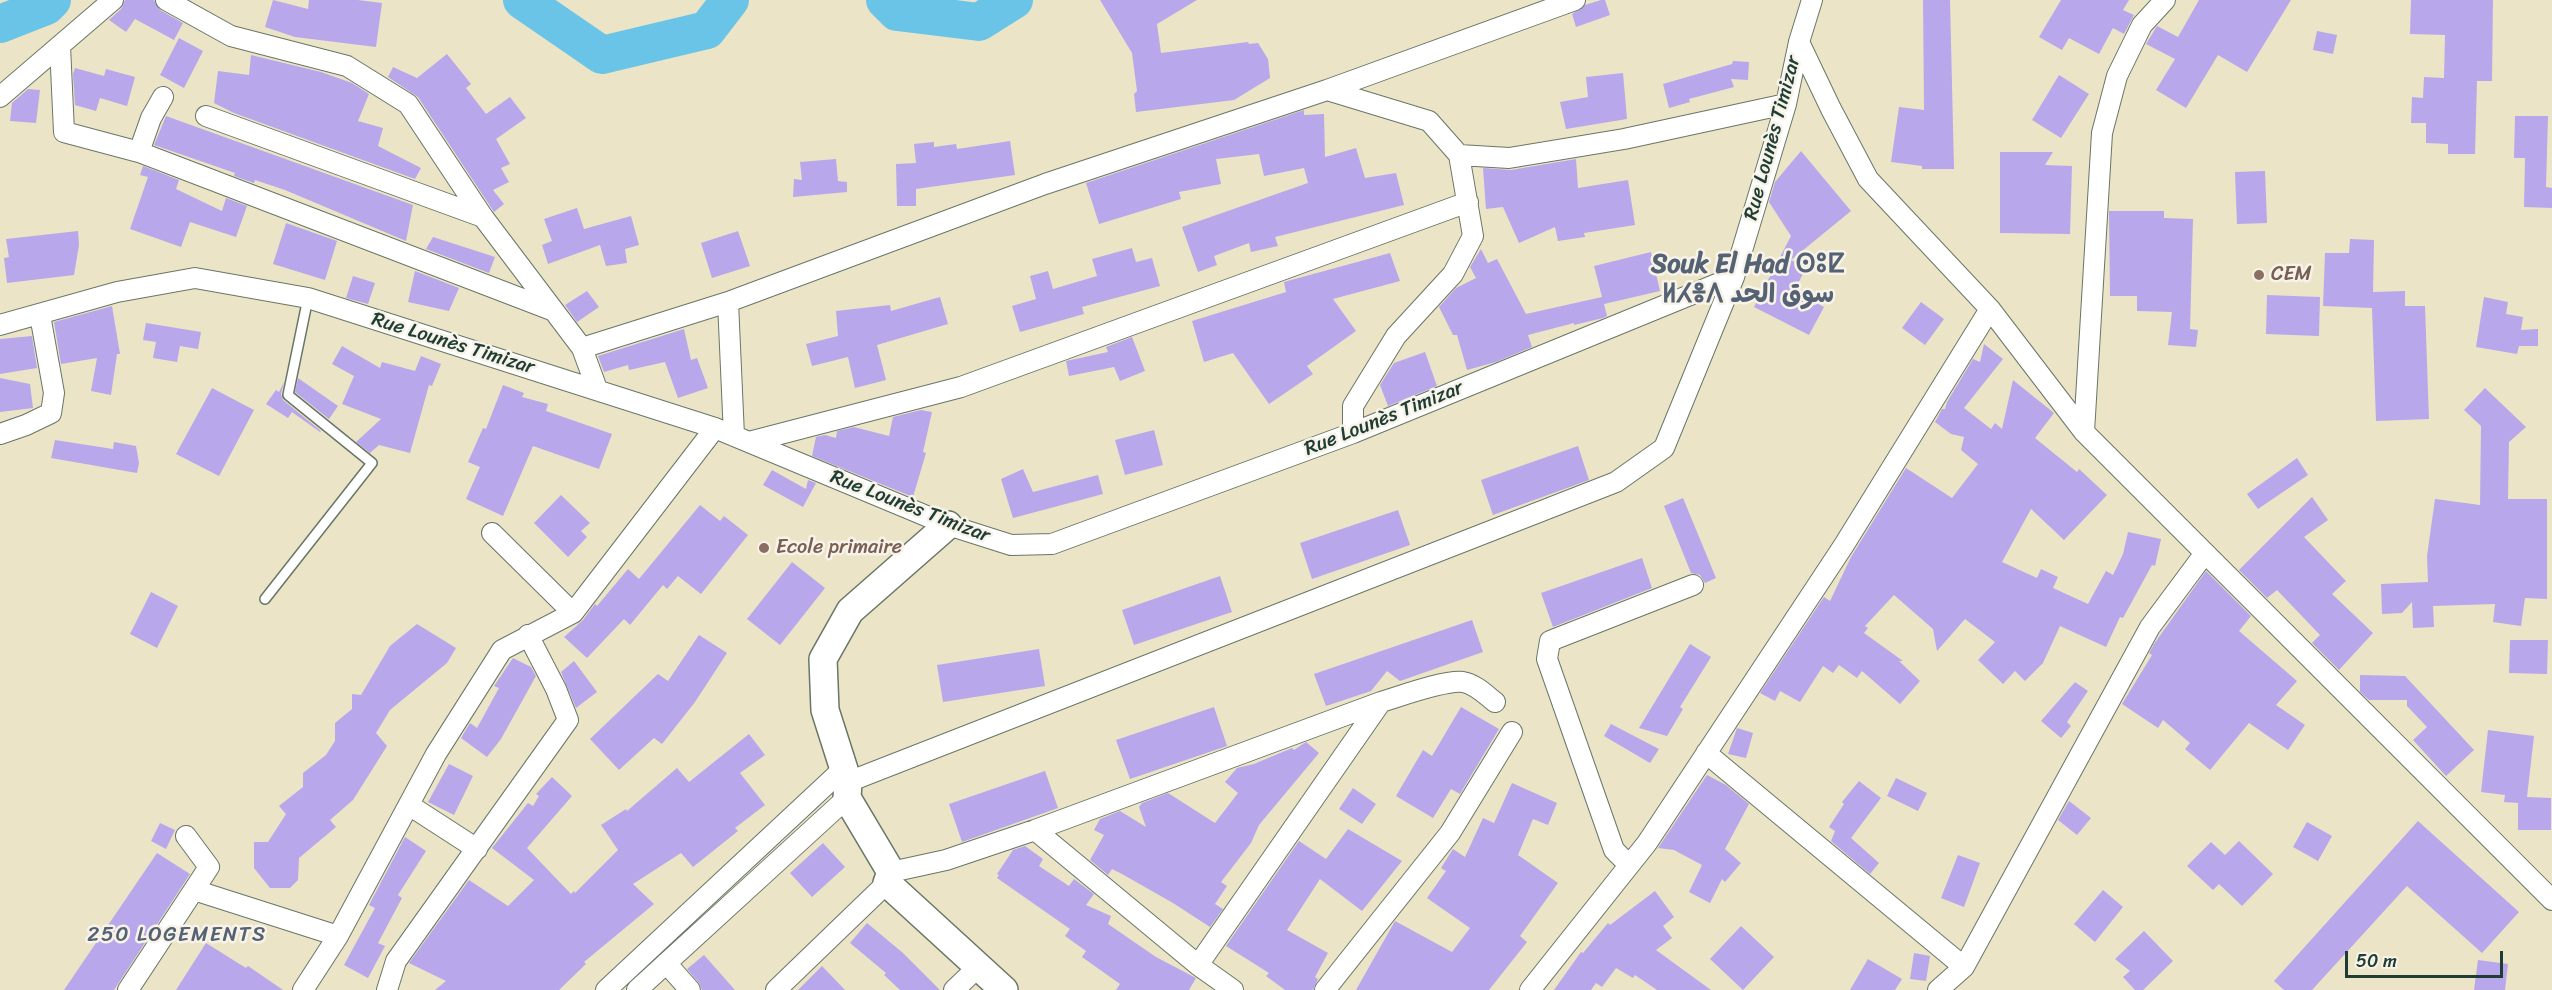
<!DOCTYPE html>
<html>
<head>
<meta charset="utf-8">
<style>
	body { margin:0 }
	#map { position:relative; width:2552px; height:990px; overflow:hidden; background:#ece4c6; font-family:Sriracha,sans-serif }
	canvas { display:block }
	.scale { position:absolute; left:2345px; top:951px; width:158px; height:27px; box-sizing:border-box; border:3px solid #1f3d34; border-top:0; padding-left:8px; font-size:18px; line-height:21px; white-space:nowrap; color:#1f3d34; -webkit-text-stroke:4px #f7f3e8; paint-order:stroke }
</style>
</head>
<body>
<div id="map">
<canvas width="2552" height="990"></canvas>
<div class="scale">50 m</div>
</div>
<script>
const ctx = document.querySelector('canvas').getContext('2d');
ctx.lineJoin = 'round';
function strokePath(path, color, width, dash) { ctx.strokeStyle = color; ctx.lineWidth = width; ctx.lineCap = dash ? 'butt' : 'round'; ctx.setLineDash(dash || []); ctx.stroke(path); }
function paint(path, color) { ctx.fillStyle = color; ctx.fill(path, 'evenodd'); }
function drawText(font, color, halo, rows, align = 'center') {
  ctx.font = font + ' Sriracha,"Playpen Sans Arabic","Noto Sans Tifinagh",sans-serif'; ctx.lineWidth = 5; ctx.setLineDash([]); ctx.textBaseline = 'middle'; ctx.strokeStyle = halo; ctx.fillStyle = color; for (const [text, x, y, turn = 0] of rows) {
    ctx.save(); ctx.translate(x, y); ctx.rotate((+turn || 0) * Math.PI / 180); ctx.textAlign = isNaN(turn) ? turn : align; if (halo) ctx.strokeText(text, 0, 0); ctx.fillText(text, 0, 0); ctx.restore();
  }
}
strokePath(new Path2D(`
	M522,0L602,55L707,30L730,0
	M885,0L897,12L979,22L1014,0
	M0,24L46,6L52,0`), '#69c4e7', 38);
paint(new Path2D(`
	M125,0H154L160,10L183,23L174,40L135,19L126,32L109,20L121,9Z
	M273,0L308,9L309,0H358L382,3L376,47L295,37L265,27Z
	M1100,0H1197L1157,24L1161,53L1248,42L1249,44L1258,43L1268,59L1270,78L1234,100L1136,112L1134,94L1137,91L1132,53Z
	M1601,0H1605L1610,15L1576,27L1572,14L1585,5Z
	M1923,0H1950L1954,169H1922V166L1891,162L1899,107L1924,110Z
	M2061,0H2129L2123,10L2134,15L2124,34L2113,28L2099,54L2069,38L2062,50L2039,37Z
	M2199,0H2291L2247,72L2218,55L2186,108L2156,90L2175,59L2146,44L2157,26L2178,37Z
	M2411,0H2493L2492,81H2477L2475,154H2448V144L2426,143V123H2411L2412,97L2423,98L2424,77L2444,78L2445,35L2410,34Z
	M2317,31L2337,35L2333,54L2313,50Z
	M179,38L203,51L184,88L160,75Z
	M447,54L471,84L466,88L486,114L510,97L526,118L496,139L510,164L501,168L509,182L493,190L504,204L494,212L418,97L388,77L393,67L417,78Z
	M251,55L321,72L352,83L369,94L358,121L383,128L378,146L421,168L415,179L234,113L214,103L218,71L249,75Z
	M1733,61L1749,62L1748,80L1731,79L1734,87L1689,99L1690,102L1669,108L1663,84L1732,64Z
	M75,68L104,76L106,69L135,77L127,106L100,98L96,111L75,105L73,74Z
	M1623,73L1627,119L1566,129L1560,102L1588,97L1586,77Z
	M2059,75L2089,94L2061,138L2032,120Z
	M28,89L40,90L36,123L10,121L12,103Z
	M1304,110V115L1324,114L1325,157L1356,148L1365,178L1396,173L1404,205L1275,237L1278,246L1251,252L1249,243L1214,256L1217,265L1198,272L1182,227L1308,183L1304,168L1264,176L1259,154L1216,159L1221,184L1179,192L1181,199L1099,224L1086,183Z
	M166,116L413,205L406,241L285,190L255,180L254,183L234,176L235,173L154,145Z
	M2515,116H2548L2546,187L2552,188V208L2524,207L2525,158H2514Z
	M1010,141L1015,175L916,189V206H897L896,164L916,163L914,144L934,142V147L956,144L957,149Z
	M1801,151L1851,211L1791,260L1806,268L1794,291L1824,307L1809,335L1754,307L1791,236L1769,202L1775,182Z
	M2000,152H2053L2045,165L2072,166L2070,234L2000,233Z
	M836,159L838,181L847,182V192L793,197L794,179L802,180L800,162Z
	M1576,159L1578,188L1628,180L1635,225L1584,233L1585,237L1558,241L1555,227L1519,243L1503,207L1486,209L1483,168L1511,170Z
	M143,166L179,180L176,189L222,211L226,198L247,206L236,237L190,222L181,247L130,229L148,177L140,175Z
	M2265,171L2267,223L2237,224L2235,172Z
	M577,208L584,229L631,216L639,245L625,249L627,263L606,266L600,245L548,264L542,245L552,241L544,219Z
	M2109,211H2164V218L2193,219L2190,329L2198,330L2196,347L2168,345L2172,312L2137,311V296H2110Z
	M286,223L337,241L325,280L273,264Z
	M78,231L79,245L74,275L7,283L4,258L9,257L6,239Z
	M738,231L750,266L712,278L701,243Z
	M433,237L495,257L489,273L426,249Z
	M2350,239L2374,240L2373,292L2405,291V306H2425L2429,419L2376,421L2372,308L2323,306L2325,253H2349Z
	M1132,248L1136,262L1152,258L1160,286L1082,307L1084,314L1020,332L1012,306L1036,299L1030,276L1048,271L1053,289L1097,276L1092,259Z
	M1481,249L1488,263L1497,259L1526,314L1602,297L1594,266L1651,252L1660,291L1604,304L1607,316L1603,318L1574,325V323L1528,335L1532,347L1496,362L1467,370L1457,335H1453L1439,307L1456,288L1476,278L1470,267Z
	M1390,253L1400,281L1333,299L1356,331L1307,366L1313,374L1269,404L1233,353L1204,362L1192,321L1286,292L1284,282Z
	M415,271L459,288L449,311L408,302Z
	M353,276L375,283L368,304L346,298Z
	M587,291L599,307L577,322L565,305Z
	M2267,295L2320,297L2319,336L2266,334Z
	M940,297L948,324L877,345L886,380L855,388L848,357L812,366L806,344L838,336L836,311L890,305L891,311Z
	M2484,297L2508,302L2506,314L2523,317L2521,330L2538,329V346H2519L2517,354L2476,347Z
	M1921,302L1944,319L1925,345L1902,328Z
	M112,306L120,354H117L111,395L91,391L97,358L61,364L54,322Z
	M146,323L201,332L198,349L180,346L177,362L153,358L156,342L143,340Z
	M684,329L691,360L697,358L708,388L678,398L665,362L629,370L628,365L604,372L598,356Z
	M32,336L37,368L0,374V339Z
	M1132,337L1145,371L1120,381L1114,367L1069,376L1066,361L1108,352L1106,347Z
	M1984,344L2003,359L1964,408L1991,429L1995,423L2002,429L2013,380L2054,413L2035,438L2077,472L2079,469L2107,495L2064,540L2031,509L2002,562L2037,578L2041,569L2058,577L2053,588L2088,604L2106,571L2113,575L2123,554L2128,532L2161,539L2155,566L2152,565L2123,618L2120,617L2106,647L2060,626L2043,663L2025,681L2015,671L2003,684L1978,660L1995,642L1965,619L1937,651L1933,629L1894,595L1865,626L1868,628L1864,633L1903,661H1899L1920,681L1900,704L1862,671L1857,678L1839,665L1833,673L1823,666L1800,702L1780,691L1775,701L1760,693L1824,597L1830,601L1851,557L1906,468L1952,498L1978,464L1961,450L1964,437L1951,434L1935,422L1942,409H1945L1947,402L1973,359L1980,362Z
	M342,346L380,368L382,362L415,371L421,356L441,364L432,386L429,385L410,453L379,445L370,453L356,442L381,419L342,404L354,376L332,364Z
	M1425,352L1437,386L1388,406L1380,385L1394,363Z
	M0,378L30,384L33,408L0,412Z
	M298,378L338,406L329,419L295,392Z
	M284,382L281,394L283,400L321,431L320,432L292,412L288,418L266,404L276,390L279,392Z
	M503,385L524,393L522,397L548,404L546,411L612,434L599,469L533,446L503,516L466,499L480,467L468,462L483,428L486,429Z
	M212,388L254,410L219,476L176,454Z
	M2485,388L2526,427L2509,442L2508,499H2547V599L2525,598L2521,626L2493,622L2495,604L2433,606L2434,627L2413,628L2412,602L2402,613L2382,614L2381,584L2428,582L2427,556L2435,499L2480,505L2481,426L2464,410Z
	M921,410L932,412L923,452L926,453L913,497L812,456L816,437L825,435L836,438L837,431L854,427L889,436L893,417Z
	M1154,430L1163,465L1125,475L1115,440Z
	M55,440L113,449L114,442L136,446L139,463L137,473L51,458Z
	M1578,446L1589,480L1493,515L1481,480Z
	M2297,458L2308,475L2258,509L2247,494Z
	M1023,469L1033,492L1098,475L1103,494L1013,518L1001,479Z
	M772,470L806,489L808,480L816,483L803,507L763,485Z
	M561,495L590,523L581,531L587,537L568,557L534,523Z
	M2312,497L2328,520L2304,537L2346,581L2332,594L2373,633L2339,670L2312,643L2320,635L2277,590L2267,598L2239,570Z
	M1683,498L1716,578L1705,583L1700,575L1691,573L1664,506Z
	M700,505L720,521L724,516L748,535L701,594L678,576L667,589L663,585L630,625L624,619L587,658L564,637L583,620L595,604L597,606L628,569L639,579Z
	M1398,510L1410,545L1312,579L1300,543Z
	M1642,558L1652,588L1553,627L1541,593Z
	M792,562L825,588L780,645L747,619Z
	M2206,571L2251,616L2239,631L2297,681L2276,705L2305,725L2288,750L2249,723L2210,770L2185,749L2190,743L2163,720L2158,728L2122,704L2152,655L2149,653L2154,644Z
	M1220,576L1232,612L1134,645L1122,610Z
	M151,592L178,606L157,648L130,634Z
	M1472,620L1483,652L1400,681L1387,671L1371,691L1326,706L1314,674Z
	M417,624L456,648L447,663L390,710L376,733L387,746L353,800L330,820L336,827L299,858L298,880L290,888H270L254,868V842H268L286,814L279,806L303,787V773L326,755L335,741V723L352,709V694L361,695L390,646Z
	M699,635L727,653L695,702L662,744L654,738L619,770L590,739L658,674L668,681Z
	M2510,640H2548L2547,674L2509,673Z
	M1690,644L1711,657L1680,707L1683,709L1667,736L1639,728Z
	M1039,649L1045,686L943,702L937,665Z
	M513,658L531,667L536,676L501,739L487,757L461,738L470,723L477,728L499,688L494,686Z
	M574,661L597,692L576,708L561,672Z
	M2360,675L2405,676L2474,750L2446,776L2413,740L2427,727L2407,706V700H2369L2360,692Z
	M2075,682L2088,691L2067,722L2071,726L2061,738L2041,721Z
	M1214,707L1227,746L1130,779L1116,740Z
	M1461,707L1499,729L1460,794L1451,789L1433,818L1396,796L1423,750L1432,756Z
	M1611,724L1659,749L1650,763L1604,736Z
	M1737,728L1753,733L1746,758L1728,754Z
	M2488,730L2534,736L2527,797L2551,798V830H2518V803L2504,802L2505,795L2481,792Z
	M749,734L765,755L740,773L765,805L735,828L738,831L693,867L681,853L633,884L654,904L584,962L586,964L559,990H435L446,981L409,963L469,880L508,906L534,880L492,848L528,803L533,806L539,796L536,794L552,777L572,796L527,848L571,894L574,891L575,893L618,850L601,825L626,809L627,811L677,768L689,782Z
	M1306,742L1319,753L1259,825L1251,843L1221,882L1227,886L1215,904L1223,909L1210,927L1173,903L1122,874L1112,869L1108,875L1090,860L1104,835L1094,830L1100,819L1120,811L1146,827L1139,807L1142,803L1168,793L1215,823L1238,793L1225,782L1237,768L1254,764L1292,748L1294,750Z
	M449,764L473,776L454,815L428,802Z
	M1045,771L1058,808L962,842L949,804Z
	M1707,775L1726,785L1749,804L1725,849L1741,863L1725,882L1722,879L1710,903L1689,892L1702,865L1674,850L1658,848Z
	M1896,778L1927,793L1918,811L1887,796Z
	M1859,781L1881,798L1851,838L1879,863L1870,874L1831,841L1835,831L1829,827L1844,804L1842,802Z
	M1512,783L1557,803L1548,825L1533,819L1518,855L1558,883L1520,936L1527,942L1489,990H1356L1395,921L1452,952L1470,928L1427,898L1446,871L1441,868L1453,849L1465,857L1483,818L1494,823Z
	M1353,788L1376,804L1362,824L1339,809Z
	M2069,801L2091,818L2077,835L2058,820Z
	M2418,821L2519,912L2482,953L2407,886L2312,990H2284L2274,981Z
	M2307,822L2332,836L2318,861L2293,847Z
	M160,823L175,830L166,849L151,841Z
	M1348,829L1402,861L1362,911L1320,879L1287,930L1328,953L1315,977L1318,979L1313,990H1285L1266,976L1269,973L1226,946L1299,841L1326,859Z
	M405,837L426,851L398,895L402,898L378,943L385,946L368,978L344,965L375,908L369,905Z
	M2239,841L2273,874L2242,906L2219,884L2213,890L2187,866L2211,842L2225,855Z
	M823,843L845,867L812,897L790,873Z
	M1025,846L1043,859L1039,866L1069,886L1074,879L1094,894L1086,905L1111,916L1108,924L1156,957L1196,978L1189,990H1116L1120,984L1082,957L1086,951L1065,936L1070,929L997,878L999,875L997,874L1013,850Z
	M157,853L190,874L114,990H64Z
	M1958,855L1980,863L1964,907L1941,898Z
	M2103,890L2123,907L2095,942L2074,924Z
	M1655,891L1674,917L1663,926L1672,938L1656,950L1711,990H1657L1635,975L1633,978L1616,968L1602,987L1596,983L1591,990H1554L1581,952L1583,953L1608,923L1610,925Z
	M867,923L903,953L940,990H900L884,975L886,973L850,943Z
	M1741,926L1774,957L1743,990L1710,959Z
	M2144,931L2173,961L2143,990H2135L2123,977L2130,971L2115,959Z
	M206,943L246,968L248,966L283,990H176Z
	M1914,953L1930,956L1926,981L1910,979Z
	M704,955L735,990H702L699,983L687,969Z
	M1868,959L1902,979L1895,990H1850Z
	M2478,960L2508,964L2505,990H2474Z
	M822,966L845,990H798Z`), '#b9a7eb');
const lane = new Path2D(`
	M265,599L372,463L288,395L308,298`);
const street = new Path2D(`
	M166,0L231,36L347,66L408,104L483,217L582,348L597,389
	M1799,42L1831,109L1868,179L1990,309L2084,432L2552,900
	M60,46L64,132L139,152L151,118L163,97
	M1327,90L1429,121L1459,155L1473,236L1453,274L1396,336L1353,406V433
	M0,97L113,0
	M206,116L483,217
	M139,152L554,311
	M1459,155L1509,158L1624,139L1786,104
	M728,302L734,436
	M0,325L117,292L195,278L308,298L715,428L948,525L1011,545L1052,544L1353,433L1734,277
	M582,348L728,302L1045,184L1327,90L1575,0
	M2084,432L2102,133L2117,76L2142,25L2165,0
	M0,434L26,425L51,413L54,393L40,315
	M749,442L961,387L1468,202
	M492,533L573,613
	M1381,702C1401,696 1444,680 1463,682C1475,684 1486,695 1495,702
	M1706,753L1964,967
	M848,782L1616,482L1664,448L1734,277L1786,104L1799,42L1812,0
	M409,805L477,849
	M1629,865L1614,850L1547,659L1550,641L1693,585
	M891,872L946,860L1035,830L1381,702L1198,965L1035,830
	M194,890L338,936
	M666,963L690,990
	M1198,965L1233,990
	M128,990L209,867L186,836
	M303,990L338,936L436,754L502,650L573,613L715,428
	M387,990L396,961L568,720L556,689L528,635
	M606,990L843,769
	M637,990L847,798
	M776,990L887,883
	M954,990L977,968
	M1325,990L1450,833L1512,732
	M1530,990L1647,843L1844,545L1990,309
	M1938,990L1964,967L2150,627L2205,553`);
const secondary = new Path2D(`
	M948,525L850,611L823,659L825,710L848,782L847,798L891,872L887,883L1004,990`);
strokePath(lane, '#677767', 12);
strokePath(street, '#677767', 22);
strokePath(secondary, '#677767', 30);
strokePath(lane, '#fff', 9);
strokePath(street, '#fff', 20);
strokePath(secondary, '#fff', 27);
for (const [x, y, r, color] of [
	[2259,275,6,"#8d6e63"],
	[764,548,6,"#8d6e63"]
]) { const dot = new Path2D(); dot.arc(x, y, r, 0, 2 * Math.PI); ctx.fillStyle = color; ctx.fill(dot); strokePath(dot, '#f7f3e8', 2); }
drawText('20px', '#1f3d34', '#f7f3e8', [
	["Rue Lounès Timizar",1773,138,-75],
	["Rue Lounès Timizar",453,344,17],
	["Rue Lounès Timizar",1384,419,-22],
	["Rue Lounès Timizar",910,507,21]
]);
drawText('20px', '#785e54', '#f7f3e8', [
	["CEM",2271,275],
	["Ecole primaire",776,548]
], 'left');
ctx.letterSpacing = '1.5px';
drawText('21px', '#556274', '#f7f3e8', [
	["250 LOGEMENTS",177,936]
]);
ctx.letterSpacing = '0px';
drawText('bold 26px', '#556274', '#f7f3e8', [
	["Souk El Had ⵙⵓⵇ",1748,265],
	["ⵍⵃⴻⴷ سوق الحد",1748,295]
]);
</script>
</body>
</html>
